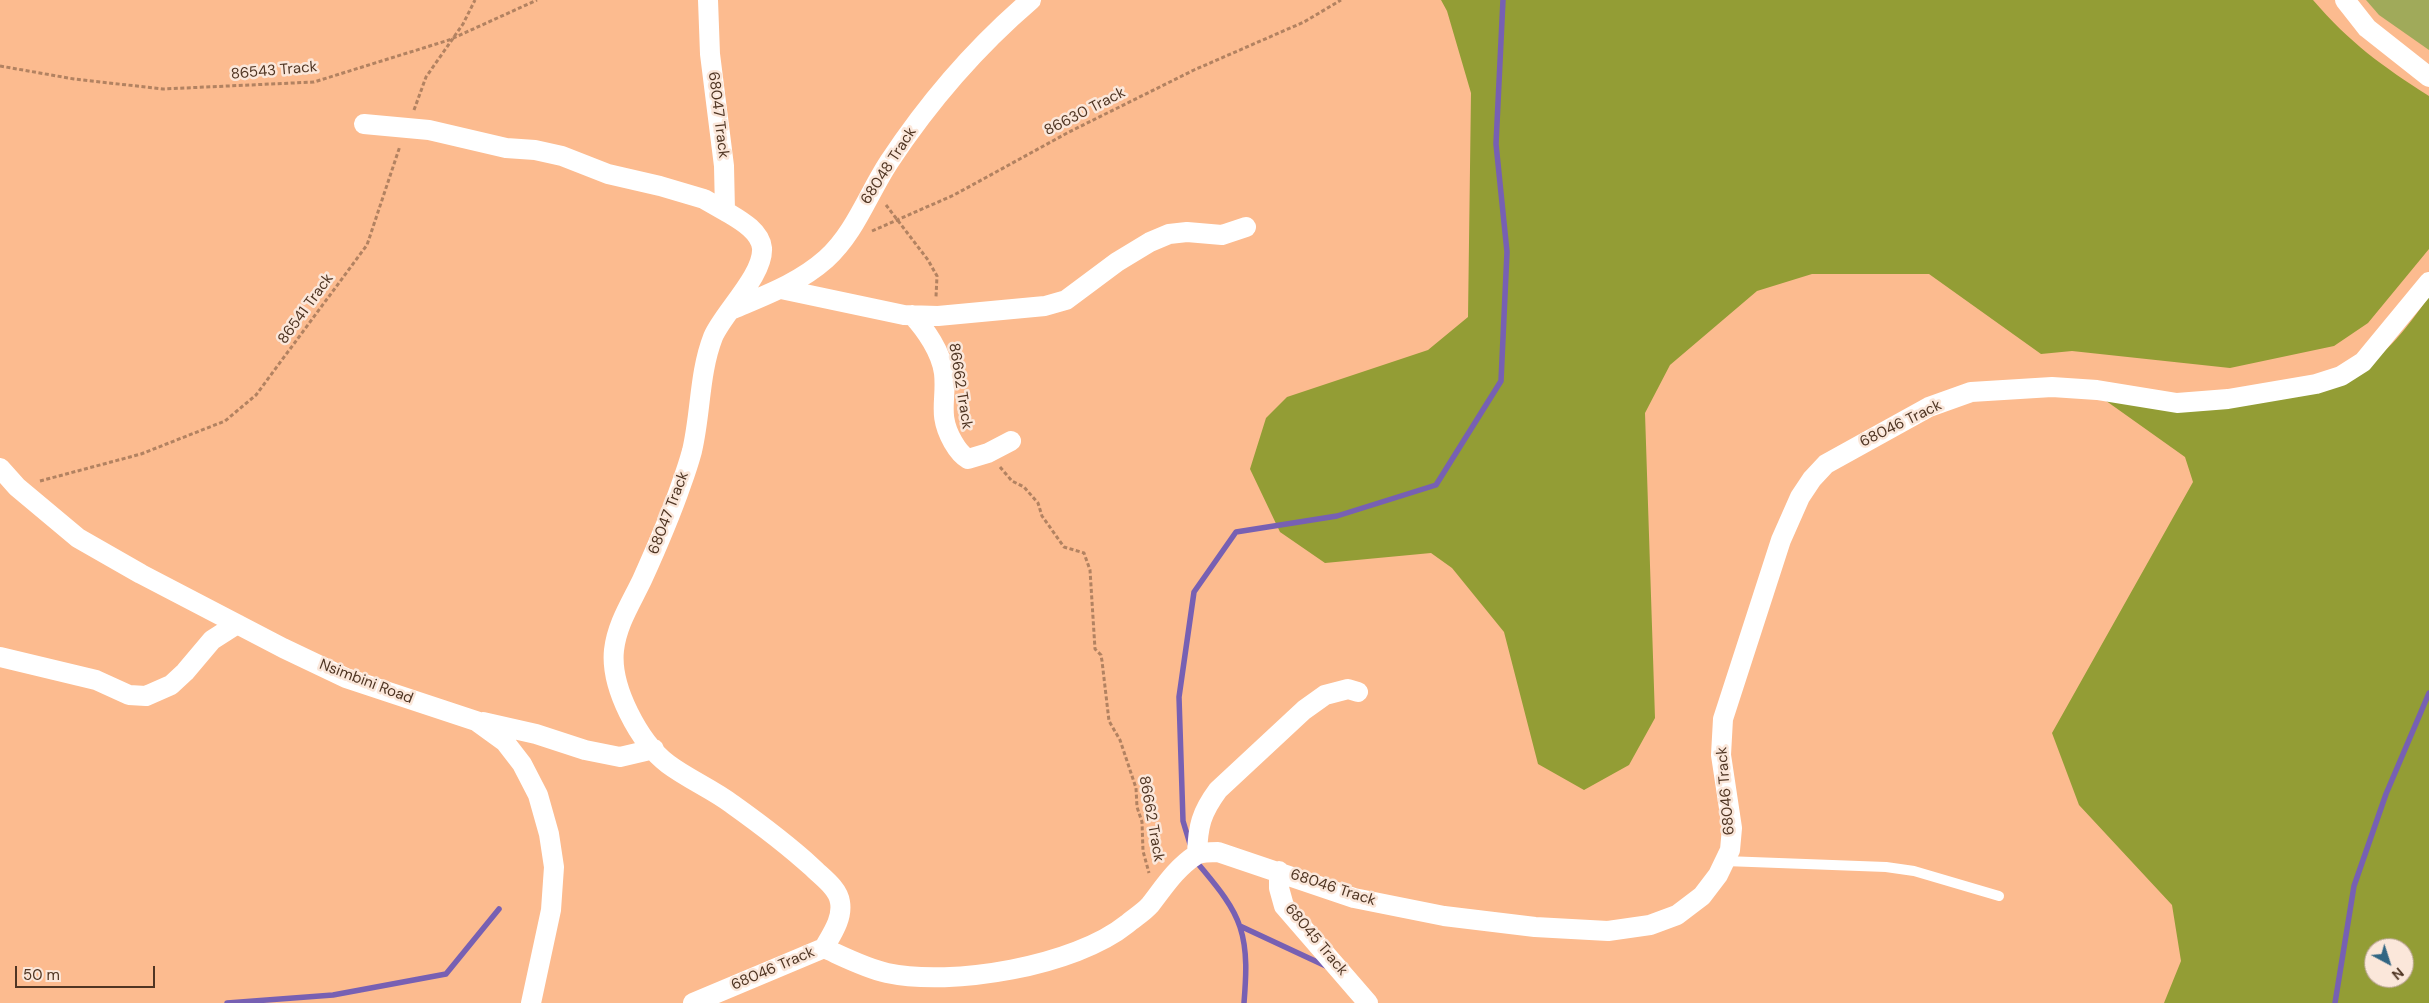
<!DOCTYPE html>
<html>
<head>
<meta charset="utf-8">
<style>
	body { margin:0 }
	#map { position:relative; width:2429px; height:1003px; overflow:hidden; background:#fcbb8f; font-family:"DM Sans",sans-serif }
	canvas { display:block }
	.north { position:absolute; left:2364px; top:938px; width:50px; height:50px; box-sizing:border-box; background:#fbe7da; border:1px solid #b6a091; border-radius:50%; rotate:140deg; font-size:14px; font-weight:700; line-height:20px; text-align:center; color:#4f3523 }
	.north::after { content:''; display:block; margin:auto; width:18px; height:22px; background:#326683; clip-path:polygon(50% 0,100% 100%,50% 72%,0 100%) }
	.scale { position:absolute; left:15px; top:966px; width:140px; height:22px; box-sizing:border-box; border:2px solid #4f3523; border-top:0; padding-left:6px; font-size:15px; line-height:18px; white-space:nowrap; color:#4f3523; -webkit-text-stroke:4px #fbe7da; paint-order:stroke }
</style>
</head>
<body>
<div id="map">
<canvas width="2429" height="1003"></canvas>
<div class="north">N</div>
<div class="scale">50 m</div>
</div>
<script>
const ctx = document.querySelector('canvas').getContext('2d');
ctx.lineJoin = 'round';
function paint(path, color) { ctx.fillStyle = color; ctx.fill(path, 'evenodd'); }
function strokePath(path, color, width, dash) { ctx.strokeStyle = color; ctx.lineWidth = width; ctx.lineCap = dash ? 'butt' : 'round'; ctx.setLineDash(dash || []); ctx.stroke(path); }
function drawText(font, color, halo, rows, align = 'center') {
  ctx.font = font + ' "DM Sans",sans-serif'; ctx.lineWidth = 5; ctx.setLineDash([]); ctx.textBaseline = 'middle'; ctx.strokeStyle = halo; ctx.fillStyle = color; for (const [text, x, y, turn = 0] of rows) {
    ctx.save(); ctx.translate(x, y); ctx.rotate((+turn || 0) * Math.PI / 180); ctx.textAlign = isNaN(turn) ? turn : align; if (halo) ctx.strokeText(text, 0, 0); ctx.fillText(text, 0, 0); ctx.restore();
  }
}
paint(new Path2D(`
	M2366,0H2429V50L2379,15Z`), '#a0aa5a');
paint(new Path2D(`
	M1441,0H2313C2350,43 2382,66 2429,96V249L2368,323L2334,346L2230,368L2072,351L2041,354L1929,274H1812L1757,291L1670,365L1645,413L1655,718L1629,765L1584,790L1538,764L1504,632L1452,568L1431,553L1325,563L1280,532L1250,469L1266,418L1287,397L1428,350L1468,317L1471,93L1447,11Z
	M2429,296V1003H2164L2181,961L2172,905L2079,805L2052,733L2193,482L2185,457L2102,398L2152,408L2356,376C2387,352 2407,329 2429,296ZM2374,948H2404V978H2374Z`), '#939d35');
strokePath(new Path2D(`
	M1190,844L1183,821L1179,697L1194,592L1236,532L1337,516L1436,485L1501,381L1507,252L1496,144L1503,0
	M1195,860C1211,880 1232,902 1240,927C1248,951 1246,978 1244,1003
	M1240,926L1328,967
	M227,1003L333,995L446,974L499,909
	M2335,1003L2354,886L2386,794L2429,693`), '#7760b3', 5.5);
strokePath(new Path2D(`
	M0,66L74,79L163,89L314,82L449,40L537,0
	M414,110L426,77L463,24L475,0
	M886,205L928,260L937,276L936,297
	M872,231L954,195L1069,132L1194,70L1304,22L1341,0
	M1000,467L1012,481L1024,487L1038,503L1042,516L1064,547L1084,553L1090,570L1095,649L1101,655L1102,661L1109,721L1120,740L1136,788L1137,807L1142,822L1143,851L1149,873
	M40,481L141,454L225,421L256,395L367,245L400,146`), '#b28261', 3, [4, 2.5]);
strokePath(new Path2D(`
	M1725,861L1886,867L1914,871L1999,896`), '#fff', 10);
strokePath(new Path2D(`
	M708,0L710,54L724,166L725,211C738,219 760,230 762,248C764,275 723,313 713,337C699,373 701,413 692,451C689,462 685,474 681,485C670,517 656,549 642,580C631,603 617,624 614,650C610,687 639,742 668,764C688,779 712,789 732,804C760,824 788,845 813,868C822,877 838,888 840,902C843,919 831,935 824,948
	M2345,0L2367,28L2429,77
	M364,124L429,130L506,148L535,150L562,156L608,174L660,186L704,199L725,211
	M781,289L904,315L938,316L1045,306L1066,300L1117,262L1150,242L1169,234L1187,232L1222,235L1246,227
	M733,309C766,295 799,283 826,259C855,233 868,194 889,162C930,100 975,48 1031,0
	M912,315C926,330 941,352 944,373C947,401 937,414 953,442C957,449 961,455 968,459L988,453L1011,441
	M0,468L17,487L78,538L141,574L283,648L346,678L476,721L505,742L522,764L538,795L549,834L554,867L551,910L531,1003
	M0,657L96,680L129,695L146,696L171,685L185,672L212,640L237,624
	M483,722L536,734L585,750L620,757L654,749
	M1197,854C1198,826 1201,813 1218,790L1304,710L1325,695L1348,689L1358,692
	M1279,871V888L1284,906L1368,1003
	M693,1003L824,948C844,957 865,968 887,973C952,987 1075,966 1127,924C1134,918 1144,912 1150,905C1164,887 1176,868 1196,855C1202,852 1212,852 1218,852L1354,898L1444,916L1535,927L1608,931L1650,925L1677,915L1702,896L1718,875L1730,850L1732,828L1721,755L1723,719L1781,540L1800,497L1812,479L1826,464L1929,407L1971,392L2052,387L2097,390L2177,403L2228,399L2316,384L2341,376L2363,362L2429,282`), '#fff', 20);
drawText('15px', '#4f3523', '#fbe7da', [
	["86543 Track",274,71,-5],
	["86630 Track",1085,112,-27],
	["68047 Track",718,115,83],
	["68048 Track",889,166,-57],
	["86541 Track",306,309,-54],
	["86662 Track",960,386,81],
	["68046 Track",1901,424,-26],
	["68047 Track",669,513,-69],
	["Nsimbini Road",366,682,21],
	["68046 Track",1726,791,-95],
	["86662 Track",1151,819,80],
	["68046 Track",1333,888,18],
	["68045 Track",1316,940,50],
	["68046 Track",773,969,-23]
]);
</script>
</body>
</html>
